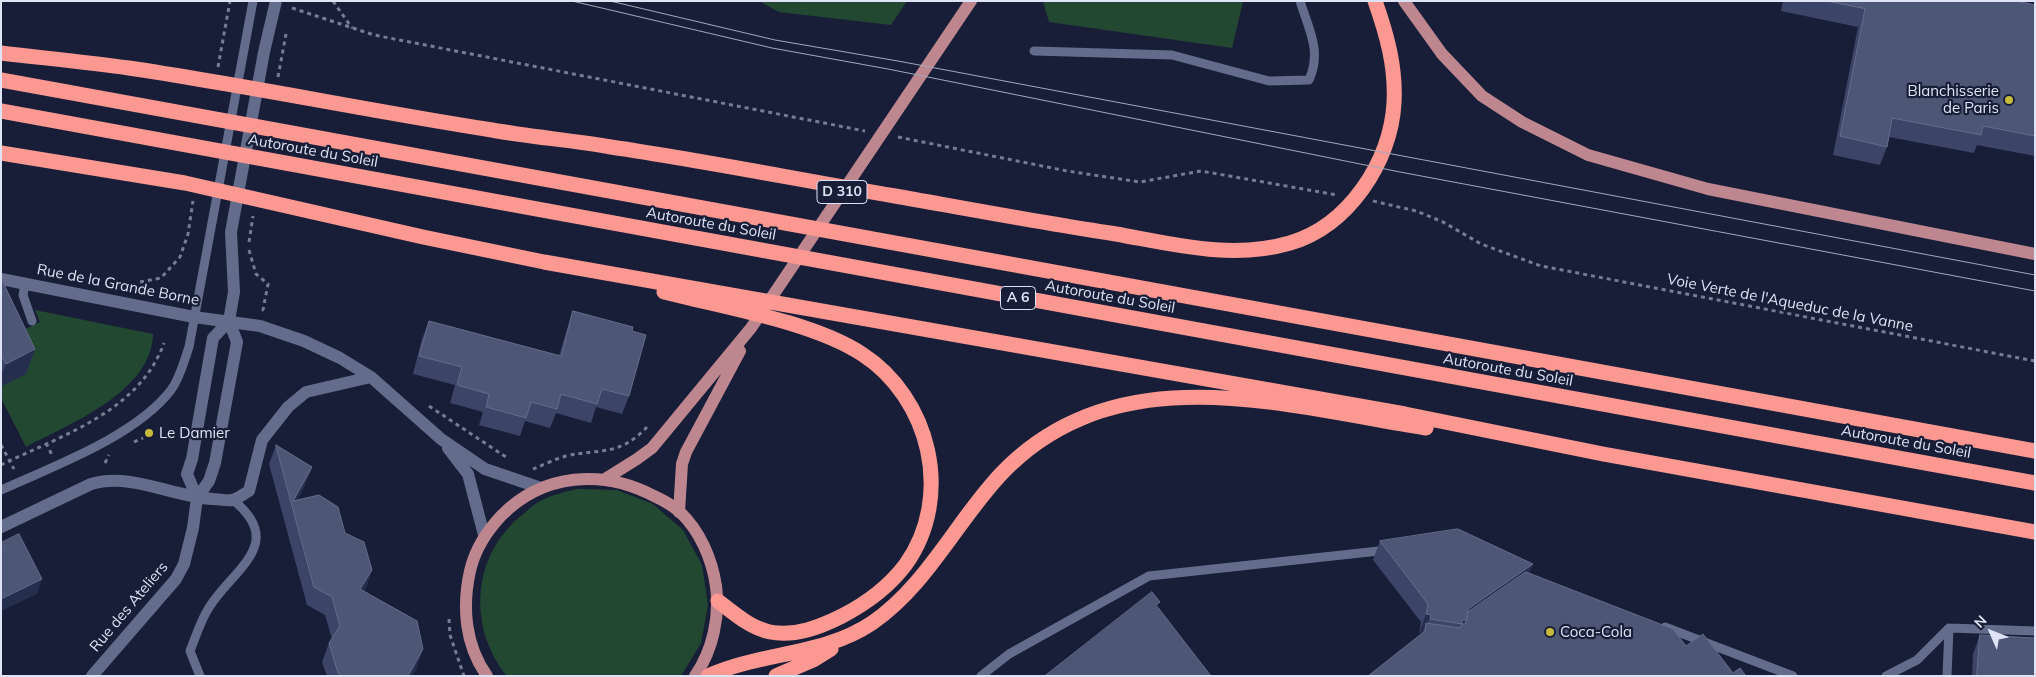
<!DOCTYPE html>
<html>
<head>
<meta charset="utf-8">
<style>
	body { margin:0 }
	#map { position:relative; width:2036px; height:677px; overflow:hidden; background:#181e38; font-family:Mulish,sans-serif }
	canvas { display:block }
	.frame { position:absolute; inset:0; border:2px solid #dee4f5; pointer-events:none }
	.north { position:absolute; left:1966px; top:607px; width:50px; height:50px; -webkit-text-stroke:4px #181e38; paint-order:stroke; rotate:314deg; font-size:14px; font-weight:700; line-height:20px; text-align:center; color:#dee4f5 }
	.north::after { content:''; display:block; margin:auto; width:18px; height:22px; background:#dee4f5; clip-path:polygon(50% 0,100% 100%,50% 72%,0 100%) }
</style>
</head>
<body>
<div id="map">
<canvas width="2036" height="677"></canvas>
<div class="frame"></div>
<div class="north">N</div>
</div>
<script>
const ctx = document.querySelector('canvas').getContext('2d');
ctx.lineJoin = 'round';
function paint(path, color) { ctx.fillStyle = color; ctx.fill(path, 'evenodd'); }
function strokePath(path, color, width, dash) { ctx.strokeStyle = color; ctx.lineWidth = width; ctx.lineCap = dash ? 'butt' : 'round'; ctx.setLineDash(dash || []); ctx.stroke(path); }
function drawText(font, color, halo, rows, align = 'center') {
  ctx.font = font + ' Mulish,sans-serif'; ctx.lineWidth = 4.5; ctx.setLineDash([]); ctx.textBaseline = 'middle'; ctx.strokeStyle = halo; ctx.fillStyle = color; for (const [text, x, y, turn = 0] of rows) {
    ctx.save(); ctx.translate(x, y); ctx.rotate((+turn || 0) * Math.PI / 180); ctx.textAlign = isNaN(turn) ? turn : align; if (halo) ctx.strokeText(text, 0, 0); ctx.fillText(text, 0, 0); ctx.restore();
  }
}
paint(new Path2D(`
	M759,1H907L891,25L779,12Z
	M1043,1H1243L1232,48L1049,22Z
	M35,310L153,334C152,392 69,424 26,447L1,398V386L26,374L9,337L40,322Z
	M577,489L617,490L653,504L683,530L702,565L708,605L701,643L681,676H507C467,627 472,555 522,515C528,510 534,504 540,501C551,495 565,492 577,489Z`), '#234831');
strokePath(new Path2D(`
	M333,1L352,28
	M292,8L374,35L865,131
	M218,67L230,1
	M278,77L286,34
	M898,137L1067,171L1140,182L1201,171L1337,195
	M1373,201L1416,211L1443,222L1481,244L1541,266L2035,361
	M249,242L253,216
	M249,250L256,274L268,284L263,310L265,311
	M140,282L161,278L180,257L188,234L193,201
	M429,406L509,459
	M134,442L143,438
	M46,443L52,455
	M1,445L14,469
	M105,463L109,455
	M1,465C62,435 139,412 164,343
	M533,469C543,465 555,459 566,456C602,448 619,457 648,426
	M449,619L450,635L464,676`), '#767c92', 3, [4, 4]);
strokePath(new Path2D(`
	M1034,51L1172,55L1269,81L1309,80C1322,51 1309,30 1300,1
	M25,284L23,295L32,321
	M1,490C54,466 136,436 171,390C180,378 184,361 189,347L253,1
	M1665,627L1793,676
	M200,676L190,651C196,636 201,619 210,606C235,568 286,543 233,500
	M981,676L1009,654L1149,576L1388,550
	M1886,676L1917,660L1949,628L2035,631
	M1947,676L1949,628`), '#636c8b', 9);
strokePath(new Path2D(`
	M1,279L194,317L260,326L304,341L340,358L371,377L441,439L485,469L541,488
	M448,448L468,474L484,535
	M197,498L187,474L192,459L213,338L229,321L234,292L231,232L264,52L276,1
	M1,527L91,484C132,472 172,497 213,499C219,499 227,501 232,500C238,499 245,493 249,491L262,440L288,407L306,392L371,377
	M92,676L176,579L184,564L193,528L197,498L209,481L215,463L237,342L229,321`), '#636c8b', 12);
strokePath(new Path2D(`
	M1404,1L1442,54L1482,96L1522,122L1588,155L1708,189L2035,254
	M605,479L637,459L652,448L751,328L971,1
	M679,512L682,464L686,452L740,351
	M487,676C465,645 462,607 470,571C475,549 486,532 501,516C543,473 603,469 654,496C663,500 673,506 680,512C700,531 712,559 716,586C720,616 713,650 695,676`), '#be868f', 12);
strokePath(new Path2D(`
	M1,53C44,58 86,62 129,68C250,86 370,111 492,130C531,137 571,140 611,147C706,161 800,180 895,196C968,209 1042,223 1116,234C1173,244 1232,260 1290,243C1348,226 1391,162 1394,103C1396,67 1387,35 1375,1
	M1,80L2035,451
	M1,111L2035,483
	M1,153L185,183L423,237L544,262L1405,414L1603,454L2035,532
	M664,292C723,307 813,322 862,354C930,398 954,496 906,564C889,587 867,603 842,616C820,627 795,637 770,632C750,628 734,613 718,601
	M708,676C761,652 823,656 872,623C927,585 956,522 1001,474C1116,353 1284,406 1426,428
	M776,676L815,659L831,649`), '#fb9892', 15);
strokePath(new Path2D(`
	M572,1L772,48L888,69L1400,172L2035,291
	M610,1L775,40L898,61L2035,275`), '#a2a8bc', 1);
paint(new Path2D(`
	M1783,1H2017L2035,5V156L1977,145L1974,153L1889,137L1887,147L1880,165L1833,155L1858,27L1781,11Z
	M1,278L35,349L26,374L1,386Z
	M573,311L632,331L629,396L622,414L596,407L591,423L556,413L550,428L525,421L520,436L479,425L483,412L450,403L455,385L413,374L422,339L429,321L559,356L567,329Z
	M276,445L312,467L305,485L297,500L345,533L372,570L364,591L417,667L412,676H327L322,662L329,643L332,639L325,615L307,605L269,464Z
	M1380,541L1533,564L1529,573L1686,646L1733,673L1419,633L1421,622L1373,560Z
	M1980,635L2035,676H1972L1973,654Z`), '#3c4567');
paint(new Path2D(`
	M35,349L26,374L1,386V375L6,364Z
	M312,467L305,485L293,508V501Z
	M1533,564L1526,582L1465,625L1462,624V620L1468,609Z
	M372,570L366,589L353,607L360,589Z
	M42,579L37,594L1,611V599Z
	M1426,614L1431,615L1425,630L1426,623L1423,633H1419Z
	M423,649L417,667L412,676H408Z`), '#262e4e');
const building = new Path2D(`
	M1827,1H2017L2035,5V136L1983,126L1981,135L1892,118L1887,147L1840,136L1865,9Z
	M1,278L35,349L6,364L1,355Z
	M573,311L633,327L632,331L646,335L629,396L602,389L597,404L561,394L557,409L531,402L526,418L486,407L489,394L457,385L462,367L419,356L429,321L561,356Z
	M276,445L312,467L293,501L319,495L338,507L345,533L364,542L372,570L360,589L417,621L423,649L408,676H343L338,673L329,643L340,626L332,597L314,587Z
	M1458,529L1533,564L1468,609L1467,620H1462V624L1430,619L1431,615L1426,614L1428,604L1380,541Z
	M19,534L42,579L1,599V552L2,551L1,543Z
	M1526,572L1673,629L1686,646L1703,634L1733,673L1740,668L1746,676H1368L1425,631L1426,623L1460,628L1462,624H1465L1468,612Z
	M1152,592L1160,602L1156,605L1211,676H1045Z
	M1980,635L2035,638V676H1977Z`);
paint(building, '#4e5676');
strokePath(building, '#646c8a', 1);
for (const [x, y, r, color] of [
	[2009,100,5,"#c7bb3c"],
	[149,433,5,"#c7bb3c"],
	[1550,632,5,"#c7bb3c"]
]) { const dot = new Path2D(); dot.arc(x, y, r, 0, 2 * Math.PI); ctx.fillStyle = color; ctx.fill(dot); strokePath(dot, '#181e38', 2); }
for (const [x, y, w] of [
	[842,192,50],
	[1018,298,35]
]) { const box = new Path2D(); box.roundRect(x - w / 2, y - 11.5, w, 23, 4); ctx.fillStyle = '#181e38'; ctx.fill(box); strokePath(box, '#dee4f5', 1); }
drawText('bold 14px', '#dee4f5', null, [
	["D 310",842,192],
	["A 6",1018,298]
]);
drawText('15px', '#dee4f5', '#181e38', [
	["Blanchisserie",1999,91,"right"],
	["de Paris",1999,108,"right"],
	["Le Damier",159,433],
	["Coca-Cola",1560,632]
], 'left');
drawText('15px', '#dee4f5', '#181e38', [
	["Autoroute du Soleil",313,151,10],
	["Autoroute du Soleil",711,224,10],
	["Rue de la Grande Borne",118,285,11],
	["Autoroute du Soleil",1110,297,10],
	["Voie Verte de l'Aqueduc de la Vanne",1790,303,11],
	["Autoroute du Soleil",1508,370,10],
	["Autoroute du Soleil",1906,442,10],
	["Rue des Ateliers",129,607,-50]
]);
</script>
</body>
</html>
